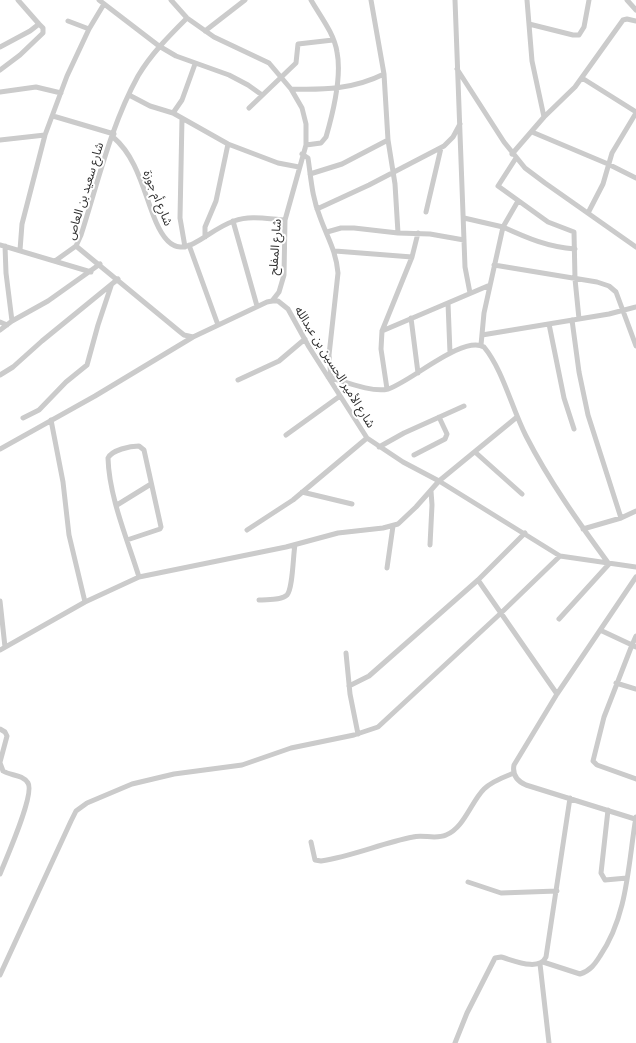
<!DOCTYPE html>
<html>
<head>
<meta charset="utf-8">
<style>
	body { margin:0 }
	canvas { display:block; background:#fff }
</style>
</head>
<body>
<canvas width="636" height="1043"></canvas>
<script>
const ctx = document.querySelector('canvas').getContext('2d');
ctx.lineJoin = 'round';
function strokePath(path, color, width, dash) { ctx.strokeStyle = color; ctx.lineWidth = width; ctx.lineCap = dash ? 'butt' : 'round'; ctx.setLineDash(dash || []); ctx.stroke(path); }
function drawText(font, color, halo, rows, align = 'center') {
  ctx.font = font + ' "Exo 2","Noto Sans Arabic",sans-serif'; ctx.lineWidth = 4; ctx.setLineDash([]); ctx.textBaseline = 'middle'; ctx.strokeStyle = halo; ctx.fillStyle = color; for (const [text, x, y, turn = 0] of rows) {
    ctx.save(); ctx.translate(x, y); ctx.rotate((+turn || 0) * Math.PI / 180); ctx.textAlign = isNaN(turn) ? turn : align; if (halo) ctx.strokeText(text, 0, 0); ctx.fillText(text, 0, 0); ctx.restore();
  }
}
strokePath(new Path2D(`
	M99,0L159,46L176,56L229,75L248,85L262,95
	M171,0L187,18L214,37L269,63L291,89L302,108L306,124V145L285,220L284,275L279,292L272,301
	M371,0L384,74L388,140L395,184L398,233
	M455,0L465,267L470,293
	M627,0L636,10
	M187,18C169,36 151,54 138,76C111,125 98,182 81,235L76,246L179,331L184,335L193,337
	M68,21L89,29
	M529,24L573,35H579L584,27L589,0
	M205,31L245,0
	M0,47L30,31L39,24L18,0
	M457,69L504,142L525,168L545,183L636,247
	M0,70L20,55L43,33V28L39,24
	M582,78L636,112
	M291,89C325,90 354,89 384,74
	M0,92L36,87L61,93
	M129,95L150,106L173,113L228,144L278,163L299,167
	M249,108L296,63L298,44L333,40
	M173,113L182,100L195,64
	M53,116L114,134
	M544,117L575,87L623,20L627,19L636,21
	M182,118L180,218L185,247
	M532,132L608,164L636,178
	M113,137C138,158 144,194 156,222C178,273 201,232 234,221C250,215 268,219 285,220
	M0,140L45,135
	M306,145L321,143L326,137C333,113 342,77 337,52C334,33 320,16 311,0
	M302,154L308,158C311,178 312,198 320,217C327,237 336,250 338,273L329,355L331,378
	M512,154L544,117L532,61L527,0
	M516,158L498,186L548,222L574,232L575,279L579,319
	M310,174L342,164L388,140
	M518,201L503,227C527,238 548,247 575,249
	M317,209L369,185L444,146L453,137L460,124
	M426,212L441,148
	M588,213L603,184L612,153L636,113
	M464,218L503,227L484,313L481,345
	M233,221L257,306
	M327,232L341,228H354L398,233L430,234L464,240
	M205,237V227L216,201L228,144
	M0,245L91,272
	M189,245L218,325
	M5,246L6,273L12,321
	M20,250L22,224L45,135L67,76L89,29L104,4
	M335,251L412,257
	M55,261L76,246
	M494,265L597,282L609,286L616,292L636,346
	M448,303L450,353
	M411,318L418,373
	M572,320L579,372L588,415L621,518
	M0,322L7,325
	M549,324L564,398L574,429
	M0,330L12,321L48,301L100,264
	M382,331L490,285
	M482,335L609,314L636,307
	M0,375L13,367L42,341L118,279
	M328,377C343,381 372,393 388,389C411,382 462,335 484,347C503,370 512,409 526,436C549,481 579,523 609,564
	M238,380L279,361L305,339
	M387,389L381,349L382,331L412,257L418,233
	M23,418L39,410L66,382L87,365L98,325L111,286
	M51,420L63,482L69,535L85,602
	M286,435L340,396
	M379,447L404,433L464,406
	M0,449L95,396L193,337L267,302L272,301H278L288,309L309,347L367,438L403,462L439,481L560,556L636,567
	M475,452L522,494
	M414,455L445,439L447,434L439,417
	M302,492L352,504
	M117,505L151,484
	M583,529L621,518L636,511
	M247,530L293,500L367,438
	M127,540L160,529L161,527L144,450L139,446C130,446 112,450 108,458C109,497 128,541 139,577
	M430,545L432,505L431,491
	M387,568L393,526
	M478,580L557,694
	M259,600C267,599 281,601 287,595C293,588 293,555 295,545
	M0,601L5,647
	M559,619L609,564
	M600,630L632,645L604,717L593,761L597,765L636,779
	M636,636L632,645L636,647
	M0,650L85,602L139,577L286,547L338,533L383,528L398,524L416,507L439,481L517,417
	M346,653L350,694L358,734
	M616,683L636,689
	M349,686L369,676L478,580L525,533
	M0,729L5,732L7,736L0,762
	M0,763L3,771C11,776 22,774 28,783C35,794 6,859 0,874
	M608,810L601,873L605,880L627,878
	M635,819L526,785C517,781 512,775 514,765L557,694L636,577
	M311,842L315,860L321,861C353,856 382,843 413,837C423,834 435,840 446,835C464,828 471,802 484,789C492,781 504,777 514,773
	M468,882L501,893L557,891
	M543,962L580,974C590,971 595,964 600,956C628,915 628,864 636,817
	M540,964L549,1043
	M0,975L71,821L76,811L87,803L132,784L174,774L242,765L291,748L354,735L378,727L501,613L560,556
	M455,1043L467,1013L495,958L501,957C513,960 539,972 546,957L570,798`), '#cbcbcb', 5);
drawText('12px', '#2e2e2e', '#fff', [
	["شارع سعيد بن العاص",85,191,-73],
	["شارع أم جوزة",158,198,68],
	["شارع المفلح",275,247,-86],
	["شارع الأمير الحسين بن عبدالله",335,367,58]
]);
</script>
</body>
</html>
